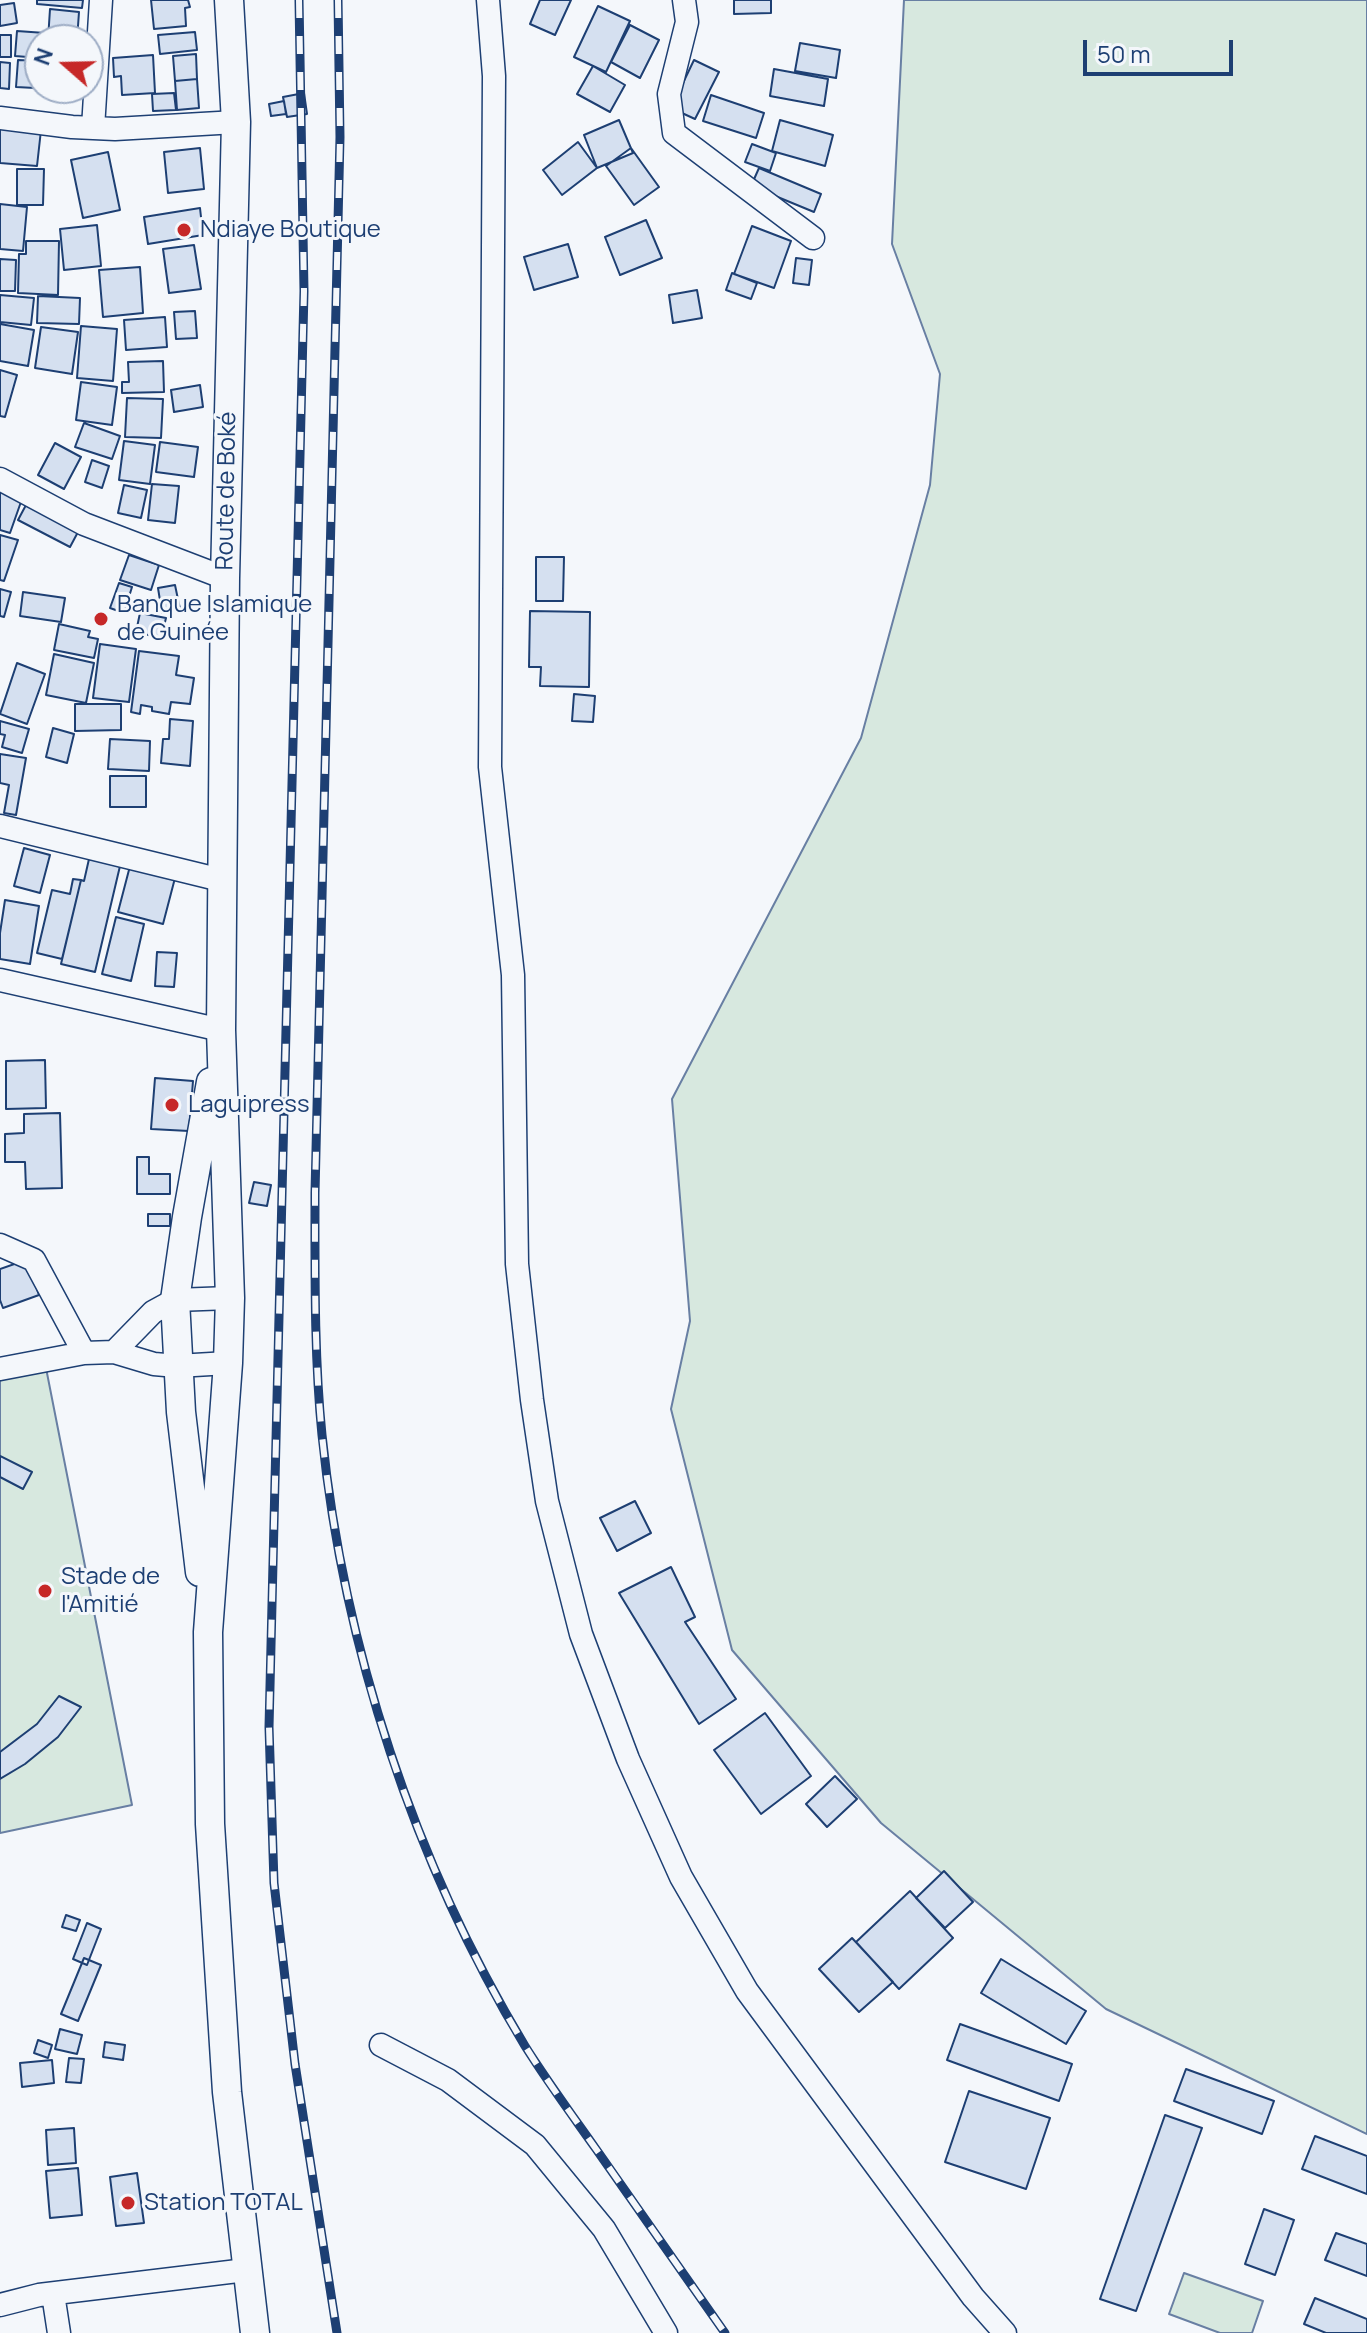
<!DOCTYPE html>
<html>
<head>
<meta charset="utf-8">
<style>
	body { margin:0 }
	#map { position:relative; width:1367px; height:2333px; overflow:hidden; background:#f4f7fb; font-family:Manrope,sans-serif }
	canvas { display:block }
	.north { position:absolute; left:24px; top:24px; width:80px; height:80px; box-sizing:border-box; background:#f4f7fb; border:2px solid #9eadc5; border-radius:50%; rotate:290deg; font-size:22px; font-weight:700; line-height:32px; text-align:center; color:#1d3f73 }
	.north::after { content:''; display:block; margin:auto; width:28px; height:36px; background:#c62828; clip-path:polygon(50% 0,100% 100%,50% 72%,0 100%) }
	.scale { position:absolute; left:1083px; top:40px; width:150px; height:36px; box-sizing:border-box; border:4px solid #1d3f73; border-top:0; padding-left:10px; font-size:24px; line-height:28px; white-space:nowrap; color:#1d3f73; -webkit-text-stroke:6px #f4f7fb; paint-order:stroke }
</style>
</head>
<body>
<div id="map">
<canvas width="1367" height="2333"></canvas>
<div class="north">N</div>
<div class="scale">50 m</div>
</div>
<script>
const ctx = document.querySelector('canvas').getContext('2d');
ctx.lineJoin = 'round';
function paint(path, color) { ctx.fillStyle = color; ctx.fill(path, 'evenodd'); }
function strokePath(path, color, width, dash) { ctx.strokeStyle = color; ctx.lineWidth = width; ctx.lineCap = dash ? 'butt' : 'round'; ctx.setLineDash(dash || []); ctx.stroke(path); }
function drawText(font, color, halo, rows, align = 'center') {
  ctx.font = font + ' Manrope,sans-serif'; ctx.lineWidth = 6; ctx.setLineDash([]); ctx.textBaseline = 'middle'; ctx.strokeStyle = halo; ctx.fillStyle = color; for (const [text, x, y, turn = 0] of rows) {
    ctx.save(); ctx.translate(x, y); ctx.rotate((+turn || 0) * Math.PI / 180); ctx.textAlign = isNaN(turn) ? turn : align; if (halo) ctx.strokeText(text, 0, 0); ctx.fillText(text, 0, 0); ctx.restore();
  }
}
const green = new Path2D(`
	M904,0H1367V2134L1106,2009L881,1823L732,1650L671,1409L690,1321L672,1099L861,738L930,485L940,374L892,244Z
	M46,1368L132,1805L0,1833V1377Z
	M1184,2273L1263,2301L1252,2333H1220L1169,2314Z`);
paint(green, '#d7e8df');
strokePath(green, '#687fa3', 2);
const building = new Path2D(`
	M37,0H83L82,8L37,4Z
	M151,0H188L190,7L185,8L186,26L154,29Z
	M540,0H571L555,35L530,24Z
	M734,0H771V13L734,14Z
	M14,3L17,23L0,26V5Z
	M598,6L630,21L606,72L574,57Z
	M50,9L79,12L77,40H48Z
	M630,25L659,40L640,78L611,62Z
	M17,31L45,33L44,40H40V58L15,56Z
	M195,32L197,50L160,54L158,35Z
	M0,35H11V57H0Z
	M800,43L840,50L836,78L795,71Z
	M196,54L197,79L175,81L173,56Z
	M153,55L155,93L122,95L121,76L114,77L113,58Z
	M18,60L40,61V88L54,89L16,87Z
	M694,60L719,72L695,119L671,108Z
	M0,62L10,63L9,89L0,88Z
	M593,66L625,85L610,112L577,94Z
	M774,69L828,79L824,106L770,96Z
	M197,79L199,108L177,110L175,81Z
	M174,93L176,110L153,111L152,94Z
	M304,93L307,114L287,117L283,97Z
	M711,95L764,113L756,138L703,121Z
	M284,101L286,114L271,116L269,104Z
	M619,120L633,153L597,168L584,135Z
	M780,120L833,135L825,166L772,151Z
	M0,127L41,130L37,166L0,163Z
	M578,142L597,168L562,195L543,170Z
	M752,144L776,153L770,171L745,162Z
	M200,148L204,189L168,193L164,152Z
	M631,148L659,187L634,205L606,166Z
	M108,152L120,210L83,218L71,160Z
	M759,168L821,194L814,212L751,186Z
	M17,169H44L43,205H17Z
	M0,204L27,207L23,251L0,249Z
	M200,208L203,235L148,244L144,217Z
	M646,220L662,258L620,275L605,237Z
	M97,225L101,266L64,270L60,229Z
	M752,226L791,241L774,288L734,274Z
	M26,241H59L58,295L18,293L19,254H26Z
	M568,244L578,277L534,290L524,257Z
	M194,245L201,289L169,293L163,249Z
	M796,258L812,260L809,285L793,283Z
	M0,259L16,260L15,291H0Z
	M140,267L143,313L103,317L99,270Z
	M732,273L757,283L751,299L726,290Z
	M697,290L702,318L673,323L669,295Z
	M0,295L34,298L31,325L0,322Z
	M38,296L80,298L79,324L37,323Z
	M195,311L197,338L176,339L174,312Z
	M165,317L167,347L126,350L124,320Z
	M0,324L34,330L28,366L0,361Z
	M81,326L117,329L113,381L77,378Z
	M41,327L78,332L72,374L35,368Z
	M163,361L164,392L122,393V382H129L128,362Z
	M0,370L17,375L5,417L0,416Z
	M81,382L117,387L112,425L76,420Z
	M200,385L203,407L174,412L171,390Z
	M127,398L163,399L161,438L125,437Z
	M84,423L120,436L112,459L75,447Z
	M124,441L155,445L150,484L119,480Z
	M160,442L198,447L194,477L156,472Z
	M55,443L81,457L64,489L38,475Z
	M92,460L109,466L102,488L85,482Z
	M152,484L179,486L175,523L148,520Z
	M124,485L147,490L141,518L118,513Z
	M0,491L22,499L10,533L0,530Z
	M26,505L78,532L70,547L18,520Z
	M0,535L18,540L4,581L0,580Z
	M129,555L159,565L151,590L120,580Z
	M536,557H564L563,601H536Z
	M119,583L132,587L124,613L110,608Z
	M175,585L180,609L162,613L158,588Z
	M0,589L11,592L4,617L0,616Z
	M23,592L65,598L61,622L20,616Z
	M530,611L590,612L589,687L540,686L541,667H529Z
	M140,613L166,618L161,638L136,632Z
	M59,624L90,631L88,637L98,639L94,658L54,650Z
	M100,644L136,649L129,702L93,698Z
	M139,651L179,656L176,675L194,678L190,704L171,702L169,714L152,711V707L141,705L140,714L131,712Z
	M54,654L94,663L86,703L46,695Z
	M17,663L45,674L27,724L0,714Z
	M574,694L595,696L593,722L572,721Z
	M75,704H121V730L75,731Z
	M170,719L193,721L190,766L161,763L163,739H169Z
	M0,721L29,729L22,753L2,747L5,735L0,734Z
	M53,728L74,734L67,763L46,757Z
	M110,739L150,741L149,771L108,769Z
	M0,754L26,758L16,815L4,813L9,785L0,783Z
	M110,776H146V807H110Z
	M24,848L50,855L40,893L14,886Z
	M89,859L120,866L95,972L61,964L81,880L84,881Z
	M130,866L175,878L163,924L118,912Z
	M73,879L81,880L62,959L37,953L52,890L70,894Z
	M5,900L39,906L30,964L0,959V933Z
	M116,917L144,924L131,981L102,974Z
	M157,952L177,953L174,987L155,986Z
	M45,1060L46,1108L6,1109V1061Z
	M155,1078L193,1081L189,1131L151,1129Z
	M60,1113L62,1188L26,1189L25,1162H5V1134L24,1133V1114Z
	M137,1157H149V1174H170V1194H137Z
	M254,1182L271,1185L267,1206L249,1203Z
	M148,1214H170V1226H148Z
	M23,1261L27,1270L30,1269L39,1295L3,1308L0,1300V1269Z
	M0,1456L32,1472L23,1489L0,1477Z
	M635,1501L651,1533L617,1551L600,1518Z
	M671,1567L695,1617L685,1622L736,1699L699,1724L619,1593Z
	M59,1696L81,1707L58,1737L25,1764L0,1779V1752L37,1724Z
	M765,1713L811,1776L761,1814L714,1750Z
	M835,1776L857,1799L827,1827L806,1804Z
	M944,1871L973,1902L945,1928L916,1898Z
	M910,1891L953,1938L899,1989L856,1942Z
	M66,1915L80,1920L76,1931L62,1927Z
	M87,1923L101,1929L87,1965L73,1959Z
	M852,1938L893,1982L859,2012L819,1969Z
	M84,1958L101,1965L78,2021L61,2014Z
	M1001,1959L1086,2011L1066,2044L981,1993Z
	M960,2024L1072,2064L1059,2101L947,2060Z
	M60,2029L82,2035L77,2054L55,2049Z
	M38,2040L52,2045L48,2058L34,2053Z
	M105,2042L125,2045L123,2060L103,2057Z
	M69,2058L84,2059L81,2083L66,2082Z
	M52,2060L54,2083L22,2087L20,2063Z
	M1186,2069L1274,2101L1262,2134L1174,2101Z
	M969,2091L1050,2118L1026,2189L945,2162Z
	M1165,2115L1202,2128L1136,2311L1100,2299Z
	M74,2128L76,2163L48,2165L46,2130Z
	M1315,2136L1367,2156V2194L1302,2169Z
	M78,2168L82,2215L50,2218L46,2171Z
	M137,2173L144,2223L116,2226L110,2177Z
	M1264,2209L1294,2220L1275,2275L1245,2264Z
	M1336,2233L1367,2244V2276L1325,2260Z
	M1315,2298L1367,2319V2333H1326L1304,2324Z`);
paint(building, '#d5e0f0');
strokePath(building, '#1d3f73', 2);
const minor = new Path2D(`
	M488,0L494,76L490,767L513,975L517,1264L532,1400L547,1501L581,1634L628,1759L681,1877L747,1991L973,2297L1005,2333
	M684,0L687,22L669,94L674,133L813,238
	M0,118L72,127L115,129L236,122
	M93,128L101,0
	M0,479L84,524L225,578
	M0,826L221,880
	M0,980L221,1030
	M0,1245L34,1260L84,1353
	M114,1352L153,1312L175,1300L230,1298
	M0,1369L84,1353L114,1352L154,1364L177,1366L228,1363
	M381,2045L448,2080L535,2145L604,2229L666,2333
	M53,2294L59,2333
	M0,2305L39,2295L246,2270`);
const major = new Path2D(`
	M229,0L236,122L225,578L221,1030L230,1298L228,1363L208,1632L210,1824L227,2092L255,2333
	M200,1572L181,1412L175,1300L187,1217L211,1082`);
strokePath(minor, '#1d3f73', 25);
strokePath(major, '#1d3f73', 31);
strokePath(minor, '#f4f7fb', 22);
strokePath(major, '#f4f7fb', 28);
const rail = new Path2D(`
	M299,0L304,291L269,1727L274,1883L295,2064L337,2333
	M338,0L340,137L315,1192C315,1273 314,1355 322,1435C344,1649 414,1862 525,2046C547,2081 572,2115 596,2149C639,2210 682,2272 725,2333`);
strokePath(rail, '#1d3f73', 9);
strokePath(rail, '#f4f7fb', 6, [18]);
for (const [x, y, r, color] of [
	[184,230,8,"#c62828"],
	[101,619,8,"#c62828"],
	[172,1105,8,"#c62828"],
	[45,1591,8,"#c62828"],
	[128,2203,8,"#c62828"]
]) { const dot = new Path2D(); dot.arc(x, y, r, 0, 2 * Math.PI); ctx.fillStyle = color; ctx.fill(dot); strokePath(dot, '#f4f7fb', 3); }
drawText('24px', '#1d3f73', '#f4f7fb', [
	["Ndiaye Boutique",200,230],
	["Banque Islamique",117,605],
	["de Guinée",117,633],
	["Laguipress",188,1105],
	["Stade de",61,1577],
	["l'Amitié",61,1605],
	["Station TOTAL",144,2203]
], 'left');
drawText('24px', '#1d3f73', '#f4f7fb', [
	["Route de Boké",227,491,-89]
]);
</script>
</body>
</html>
